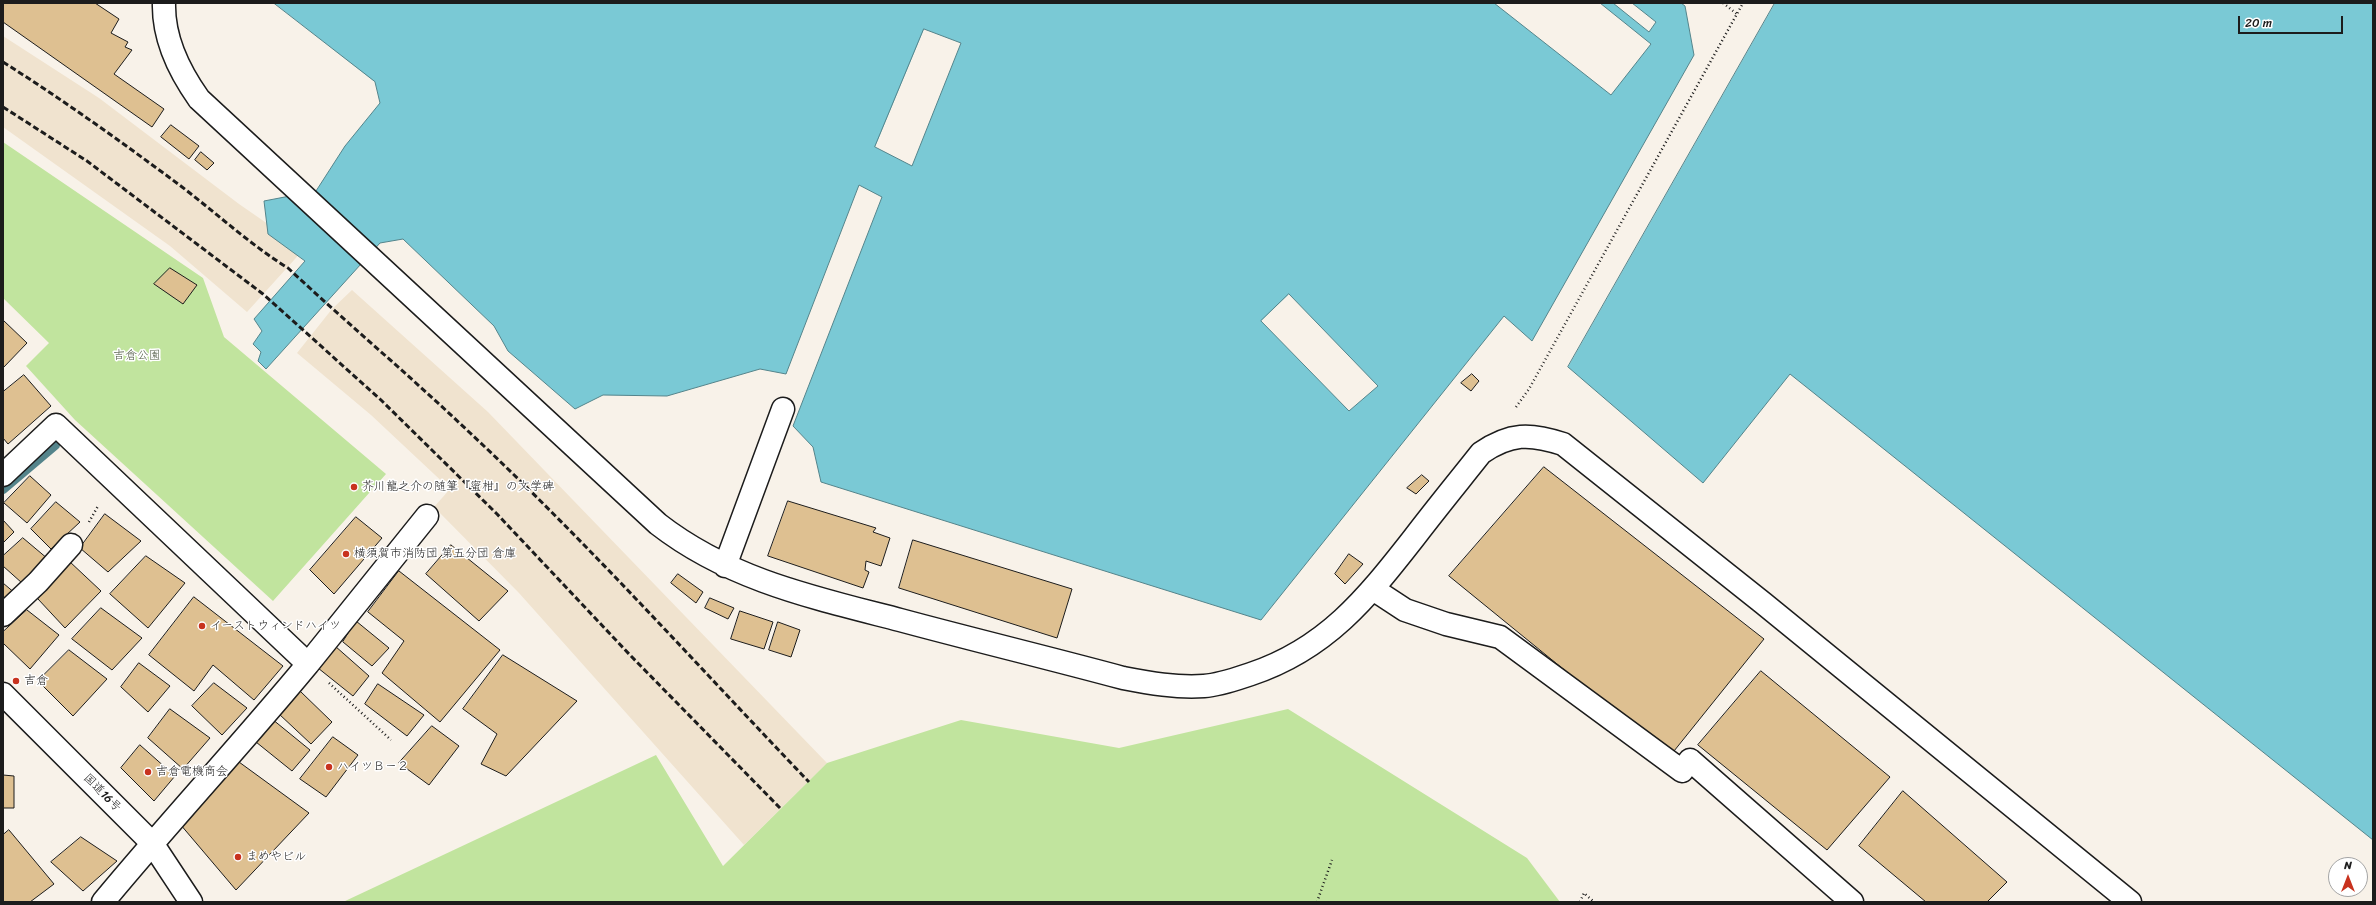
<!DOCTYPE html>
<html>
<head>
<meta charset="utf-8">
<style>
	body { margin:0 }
	#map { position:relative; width:2376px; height:905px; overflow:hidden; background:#f8f2e9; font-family:Sriracha,sans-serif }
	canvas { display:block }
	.frame { position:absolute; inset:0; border:4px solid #1c1c1c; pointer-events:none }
	.north { position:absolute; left:2328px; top:857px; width:40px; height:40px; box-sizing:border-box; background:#fff; border:1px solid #a4a4a4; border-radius:50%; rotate:0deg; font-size:11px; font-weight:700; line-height:16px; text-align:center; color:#1c1c1c }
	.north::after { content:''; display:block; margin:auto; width:14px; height:18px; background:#c8321e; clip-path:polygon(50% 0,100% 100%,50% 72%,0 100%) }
	.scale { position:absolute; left:2238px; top:16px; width:105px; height:18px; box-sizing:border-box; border:2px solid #1c1c1c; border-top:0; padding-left:5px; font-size:12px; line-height:14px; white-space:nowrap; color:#1c1c1c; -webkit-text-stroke:3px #fff; paint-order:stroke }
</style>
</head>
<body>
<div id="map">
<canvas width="2376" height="905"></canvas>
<div class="frame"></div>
<div class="north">N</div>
<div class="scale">20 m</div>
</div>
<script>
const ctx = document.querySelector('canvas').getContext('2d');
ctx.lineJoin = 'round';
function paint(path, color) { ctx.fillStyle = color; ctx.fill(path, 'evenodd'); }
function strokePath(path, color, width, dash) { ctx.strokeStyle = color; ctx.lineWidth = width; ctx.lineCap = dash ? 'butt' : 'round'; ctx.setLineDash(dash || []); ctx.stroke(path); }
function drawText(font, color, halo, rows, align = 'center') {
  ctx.font = font + ' Sriracha,"Klee One",sans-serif'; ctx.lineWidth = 3; ctx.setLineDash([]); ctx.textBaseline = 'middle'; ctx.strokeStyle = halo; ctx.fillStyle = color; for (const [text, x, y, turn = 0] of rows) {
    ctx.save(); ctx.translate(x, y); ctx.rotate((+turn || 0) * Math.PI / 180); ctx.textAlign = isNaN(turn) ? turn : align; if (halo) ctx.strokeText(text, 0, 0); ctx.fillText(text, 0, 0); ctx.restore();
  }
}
paint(new Path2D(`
	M3,36L99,98L239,204L304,249L247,312L170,246L3,127Z
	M352,290L488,412L827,763L744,845L519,593L434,507L450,489L371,415L297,353L332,309Z`), '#f0e3cf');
paint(new Path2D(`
	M3,142L203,278L224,337L386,474L273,601L75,420L26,366L49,343L3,298Z
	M1288,709L1527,858L1560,902H343L656,755L723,866L827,763L961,720L1119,748Z`), '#c1e49e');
const water = new Path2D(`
	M274,3H1494L1611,95L1651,44L1600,3H1613L1649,32L1656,22L1632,3H1681L1685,6L1694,55L1532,341L1504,316L1261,620L821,482L813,447L793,426L882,197L859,185L786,374L760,369L667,396L603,395L575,409L508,351L494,326L403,239L380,243L266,369L258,361L261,352L253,344L262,331L254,319L305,261L268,234L264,201L316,191L345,146L380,103L375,82ZM924,29L961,43L912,166L875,147ZM1289,294L1378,386L1349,411L1261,321Z
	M1775,3H2373V840L1790,374L1703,483L1568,367Z`);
paint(water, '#7ac9d5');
strokePath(water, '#54848b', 1);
strokePath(new Path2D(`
	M3,489L55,445`), '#54848b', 10);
const building = new Path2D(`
	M3,3H95L119,19L111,33L128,42L125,47L132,50L114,74L164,109L152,127L3,22Z
	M171,125L199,146L189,159L161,137Z
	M201,152L214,163L207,170L195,160Z
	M170,268L197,285L183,304L154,284Z
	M3,320L27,343L3,368Z
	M1472,374L1479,381L1471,391L1461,383Z
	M24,375L51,406L8,444L3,438V392Z
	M1544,467L1764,639L1670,756L1449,576Z
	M1422,475L1429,481L1416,494L1407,488Z
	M30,476L51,495L27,523L4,503Z
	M788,501L876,528L873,532L890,538L881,566L866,561L865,570L869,572L863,588L768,556Z
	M56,502L80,522L51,549L31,529Z
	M105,514L141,541L108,572L80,548Z
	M356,517L382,538L334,594L310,570Z
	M3,520L14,532L3,543Z
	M23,538L48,559L22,583L3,566V556Z
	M913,540L1072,589L1057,638L899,588Z
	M451,545L508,591L479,621L426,574Z
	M1349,554L1363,564L1345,584L1335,574Z
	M146,556L185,583L148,628L110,594Z
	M69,561L101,591L65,628L38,599Z
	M399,571L500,650L440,722L382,673L404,641L368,612Z
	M678,574L703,592L696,603L671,583Z
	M3,583L16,594L3,606Z
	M194,597L283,666L254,700L213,665L194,691L149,655Z
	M710,598L734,608L728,619L705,608Z
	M101,608L142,638L112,670L72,639Z
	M27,610L59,635L30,669L3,643V632Z
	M740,611L773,622L764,649L731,639Z
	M356,621L389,648L372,666L343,642Z
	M778,622L800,630L791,657L769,650Z
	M335,646L369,676L353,696L318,668Z
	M69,650L107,679L73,716L38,681Z
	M503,655L577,701L506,776L481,764L497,734L463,709Z
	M139,663L170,686L148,712L121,687Z
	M1761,671L1890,777L1827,850L1698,745Z
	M214,683L247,708L222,735L192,706Z
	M378,684L424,715L407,736L365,704Z
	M300,691L332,722L311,744L279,714Z
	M170,709L210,738L183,769L148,738Z
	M272,719L310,750L292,771L256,742Z
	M432,726L459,746L429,785L399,763Z
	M333,737L358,755L326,797L300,779Z
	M140,745L175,776L154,801L121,768Z
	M239,762L309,813L236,890L180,824Z
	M3,775L14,776V808H3Z
	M1903,791L2007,882L1987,902H1926L1859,846Z
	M9,830L54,884L30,902H3V835Z
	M81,837L117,861L83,891L51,862Z`);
paint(building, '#dec091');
strokePath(building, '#1c1c1c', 1);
const minor = new Path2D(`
	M164,3C163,38 179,71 199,99L658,524C730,580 815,598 900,620C974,640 1049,658 1123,678C1149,683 1177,688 1204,686C1220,685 1236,679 1251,674C1326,649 1366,599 1413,539C1435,510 1458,482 1481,453C1510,433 1530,433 1563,444L1763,603L2130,902
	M3,475L56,425L308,664L427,516
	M725,566L783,409
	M1373,589L1405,610L1446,624L1500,637L1682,771L1690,760L1852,902
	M3,615L38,582L71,545
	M103,902C170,821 241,745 308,664`);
const highway = new Path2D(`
	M3,694L152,843L191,902`);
strokePath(minor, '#1c1c1c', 25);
strokePath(highway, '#1c1c1c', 25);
strokePath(new Path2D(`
	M1723,3L1737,14
	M1516,407L1529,389L1743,3
	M89,522L98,506
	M329,683L391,740
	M1317,902L1332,860
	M1580,902L1584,893L1594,902`), '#1c1c1c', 2.5, [1, 3]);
strokePath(minor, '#fff', 22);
strokePath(highway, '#fff', 22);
strokePath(new Path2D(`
	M3,62C60,98 116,138 170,178C210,207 246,242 288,268C347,323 409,375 468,431C587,542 696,664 809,782
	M3,107L87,161L263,294L381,400L497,514L629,654L780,808`), '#1c1c1c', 3, [6, 3]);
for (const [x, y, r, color] of [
	[354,487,4,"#c8321e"],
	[346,554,4,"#c8321e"],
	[202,626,4,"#c8321e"],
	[16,681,4,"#c8321e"],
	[329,767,4,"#c8321e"],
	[148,772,4,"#c8321e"],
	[238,857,4,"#c8321e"]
]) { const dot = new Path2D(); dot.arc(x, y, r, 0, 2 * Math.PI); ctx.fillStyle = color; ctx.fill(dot); strokePath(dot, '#fff', 1.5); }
drawText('12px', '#4e5843', '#fff', [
	["吉倉公園",137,356]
]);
drawText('12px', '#1c1c1c', '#fff', [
	["芥川龍之介の随筆『蜜柑』の文学碑",362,487],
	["横須賀市消防団 第五分団 倉庫",354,554],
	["イーストウィンドハイツ",210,626],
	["吉倉",24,681],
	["ハイツＢ－２",337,767],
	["吉倉電機商会",156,772],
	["まめやビル",246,857]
], 'left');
drawText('12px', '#1c1c1c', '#fff', [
	["国道16号",102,793,45]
]);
</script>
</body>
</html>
